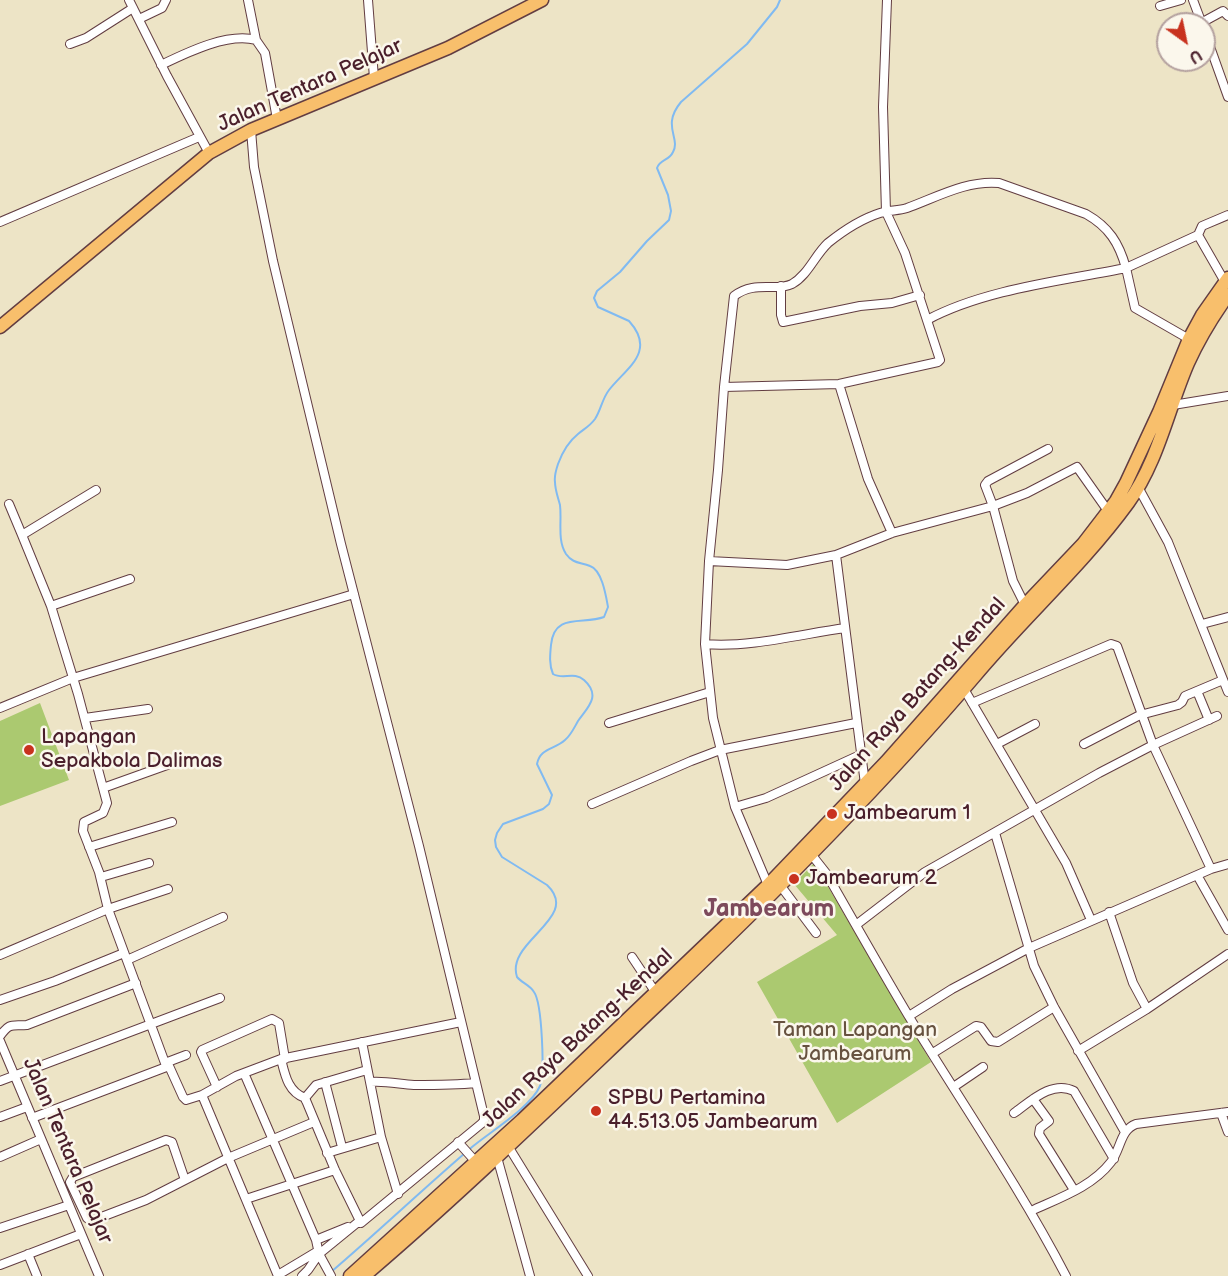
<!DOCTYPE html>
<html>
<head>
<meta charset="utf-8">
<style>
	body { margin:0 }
	#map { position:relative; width:1228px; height:1276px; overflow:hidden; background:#ede4c6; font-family:"Balsamiq Sans",sans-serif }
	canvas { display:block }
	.north { position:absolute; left:1156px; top:12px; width:60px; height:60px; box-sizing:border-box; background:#fbf7ec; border:2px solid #b4a19f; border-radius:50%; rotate:147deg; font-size:16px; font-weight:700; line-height:24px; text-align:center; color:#4a1f2b }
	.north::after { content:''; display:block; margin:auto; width:21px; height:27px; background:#c8321e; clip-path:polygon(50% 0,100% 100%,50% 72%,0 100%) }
</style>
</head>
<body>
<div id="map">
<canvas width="1228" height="1276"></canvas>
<div class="north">U</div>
</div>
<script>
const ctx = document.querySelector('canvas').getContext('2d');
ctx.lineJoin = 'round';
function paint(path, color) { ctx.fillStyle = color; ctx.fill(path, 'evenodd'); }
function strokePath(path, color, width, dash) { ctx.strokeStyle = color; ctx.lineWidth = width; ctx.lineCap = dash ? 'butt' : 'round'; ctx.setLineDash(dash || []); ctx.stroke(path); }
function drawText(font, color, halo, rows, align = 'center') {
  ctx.font = font + ' "Balsamiq Sans",sans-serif'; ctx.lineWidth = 5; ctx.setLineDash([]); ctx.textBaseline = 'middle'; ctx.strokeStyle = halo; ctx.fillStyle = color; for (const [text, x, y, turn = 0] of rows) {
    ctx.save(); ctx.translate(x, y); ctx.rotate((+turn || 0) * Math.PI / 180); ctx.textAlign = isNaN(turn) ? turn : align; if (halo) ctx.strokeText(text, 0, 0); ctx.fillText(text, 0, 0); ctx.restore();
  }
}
paint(new Path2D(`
	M40,703L69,780L0,806V721Z
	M814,863L931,1062L837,1123L757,982L837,935L794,884Z`), '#abc970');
strokePath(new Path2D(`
	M331,1272C379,1231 424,1188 472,1147C490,1132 531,1107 540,1086C545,1073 542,1003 534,992C530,985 522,983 517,977C505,941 582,918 547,885L502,857L496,847L495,840L497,833L503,824L543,809L549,804L552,795L537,764C540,748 554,750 565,740C571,735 574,728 578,721C587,708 602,696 584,680C574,671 563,680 553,674C549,665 550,655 551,645C554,612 583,625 604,617L608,607C606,596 602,570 590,566C581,562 573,564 566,554C557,540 562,521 560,505C558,497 555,490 555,482C554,476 556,470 558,464C562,453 568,442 578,434C584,429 590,426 595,419C601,410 602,399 609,390C626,368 657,352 629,321L598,307L594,298L597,291L620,272L647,241L669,220L671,211L668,195L657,168C660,159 669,161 673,152C681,138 661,126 681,102L747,44L777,7L780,0`), '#80baf1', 2);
const minor = new Path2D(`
	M129,0L167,76L209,153
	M248,0L256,40
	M368,0L374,78
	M1193,0L1202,24
	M1160,6L1181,0
	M139,19L162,8L166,0
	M1201,23L1223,11L1228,16
	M1204,30L1228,97
	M70,44L86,38L133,8
	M161,65C186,53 228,32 256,40L265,53L277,119
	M251,130L254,167L273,261L341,544L419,846L484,1116V1121L481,1124L361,1223H357L319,1254L308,1270L302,1276
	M0,222L199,137
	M1225,282L1198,235L1202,226L1228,215
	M781,286V315L783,322L860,306L892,303L920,295
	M927,320C985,289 1062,281 1126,268L1135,308L1189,339
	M839,384L868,479L892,533
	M724,387L839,384L938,362L940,360L905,253L886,212L883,107L887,0
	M1173,405L1228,396
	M1138,487L1168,542L1228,692
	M96,490L22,535L51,606L78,694L107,803L103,813L84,822L83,831L99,872L108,909L165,1063L169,1066L183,1097L186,1100L202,1095L236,1076L281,1059L461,1022
	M9,504L22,535
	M836,555L865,784
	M709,561L787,565L836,555L892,533L993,506L1027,493L1077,467L1108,511
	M1025,605L1013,581L993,506L985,485L988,481L1048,449
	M51,606L130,579
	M1202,624L1228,617
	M705,644C748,648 802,634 845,628
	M964,689L1066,863L1091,920
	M1197,691L1209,720
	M972,703L1111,644L1117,646L1153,745L1211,869
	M0,708L73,678L354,594
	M85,718L148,709
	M609,723L710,692
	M997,744L1035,724
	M1084,744L1140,715L1178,705L1182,702L1185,696L1223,680
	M103,788L170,764
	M592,804L691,761L720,750L856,723
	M735,807L766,798L860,755
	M995,833L1034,966L1054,1007L1125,1132
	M89,847L172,822
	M811,854L826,873C853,920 880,968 908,1015C961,1102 1019,1186 1066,1276
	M1197,875L1228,930
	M101,877L149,863
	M768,885L735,807L713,718L705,644L709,561L718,470L724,387L734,296C755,280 776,292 792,284C808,275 815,255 828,243C843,231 861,219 880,213C889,210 898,211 907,208C937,197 967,180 999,183L1086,214C1109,227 1119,243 1126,268L1198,235
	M780,885L816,933
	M856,925L925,872L1099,773L1153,745L1217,716
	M0,955L108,909L168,889
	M632,957L656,993
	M127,960L223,917
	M0,1000L55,981L124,953
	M1147,1009L1228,954
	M909,1016L952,989L1029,948L1211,869L1228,864
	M0,1036C10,1022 12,1026 27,1025L136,983
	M0,1041L99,1276
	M362,1042L381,1137L398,1194
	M1078,1051L1147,1009L1133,983L1109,912
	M933,1053L976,1026L981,1027L991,1041L998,1042L1054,1007
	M281,1059C285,1075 288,1092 305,1098L306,1101
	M165,1063L186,1055
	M244,1073L316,1240L319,1254L331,1276
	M0,1081L220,998
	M325,1082L342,1147
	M371,1082C386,1081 399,1084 414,1085C435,1085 455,1085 476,1083
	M955,1086L983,1067
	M217,1087L201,1052L202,1050L272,1019L279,1023L285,1059
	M202,1095L278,1276
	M1033,1099L1049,1121L1040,1128L1039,1134L1074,1190
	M1014,1113C1031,1101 1052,1080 1074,1091L1114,1159
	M1221,1113L1228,1132
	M0,1117L27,1107
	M32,1118L169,1066
	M458,1142L476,1162
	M508,1146L588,1276
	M327,1153L381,1137
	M0,1157L41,1139
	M497,1157L530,1276
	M185,1180L172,1142L166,1140L73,1177L70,1182L87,1218L91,1221L146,1200L228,1158L314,1122
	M246,1199L335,1170
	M1031,1211C1059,1198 1092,1187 1111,1162C1121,1149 1120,1130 1136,1124L1228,1112
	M361,1223L335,1170L305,1098L316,1085L367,1070
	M0,1228L69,1205
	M316,1240L348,1227
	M28,1254L37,1276
	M0,1265L81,1234
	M278,1275L318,1251`);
const trunk = new Path2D(`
	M0,327L209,153L251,130L448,48L542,0
	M350,1276L522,1120L768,885L886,762L1025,605L1083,544L1116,501L1126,483L1159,412L1189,339L1202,315L1228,278
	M364,1276C465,1190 560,1097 656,1006C767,901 875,793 974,677C1024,617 1082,566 1128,503C1158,462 1168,409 1188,363C1199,339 1213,316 1228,295`);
strokePath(minor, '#623d42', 10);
strokePath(trunk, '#623d42', 15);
strokePath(minor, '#fff', 8);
strokePath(trunk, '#f8bf6c', 12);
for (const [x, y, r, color] of [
	[29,750,6,"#c8321e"],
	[832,814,6,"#c8321e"],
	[794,879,6,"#c8321e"],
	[596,1111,6,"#c8321e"]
]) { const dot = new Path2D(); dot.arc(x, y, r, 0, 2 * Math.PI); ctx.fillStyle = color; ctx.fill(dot); strokePath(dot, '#fbf7ec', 2); }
drawText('21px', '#4a1f2b', '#fbf7ec', [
	["Jalan Tentara Pelajar",310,86,-24],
	["Jalan Raya Batang-Kendal",918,695,-48],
	["Jalan Raya Batang-Kendal",578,1039,-43],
	["Jalan Tentara Pelajar",67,1151,67]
]);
drawText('21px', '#4a1f2b', '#fbf7ec', [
	["Lapangan",41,738],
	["Sepakbola Dalimas",41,762],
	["Jambearum 1",844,814],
	["Jambearum 2",806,879],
	["SPBU Pertamina",608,1099],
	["44.513.05 Jambearum",608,1123]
], 'left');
drawText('21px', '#675240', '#fbf7ec', [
	["Taman Lapangan",855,1031],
	["Jambearum",855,1055]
]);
drawText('bold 24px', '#7d4a5c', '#fbf7ec', [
	["Jambearum",769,910]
]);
</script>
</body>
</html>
